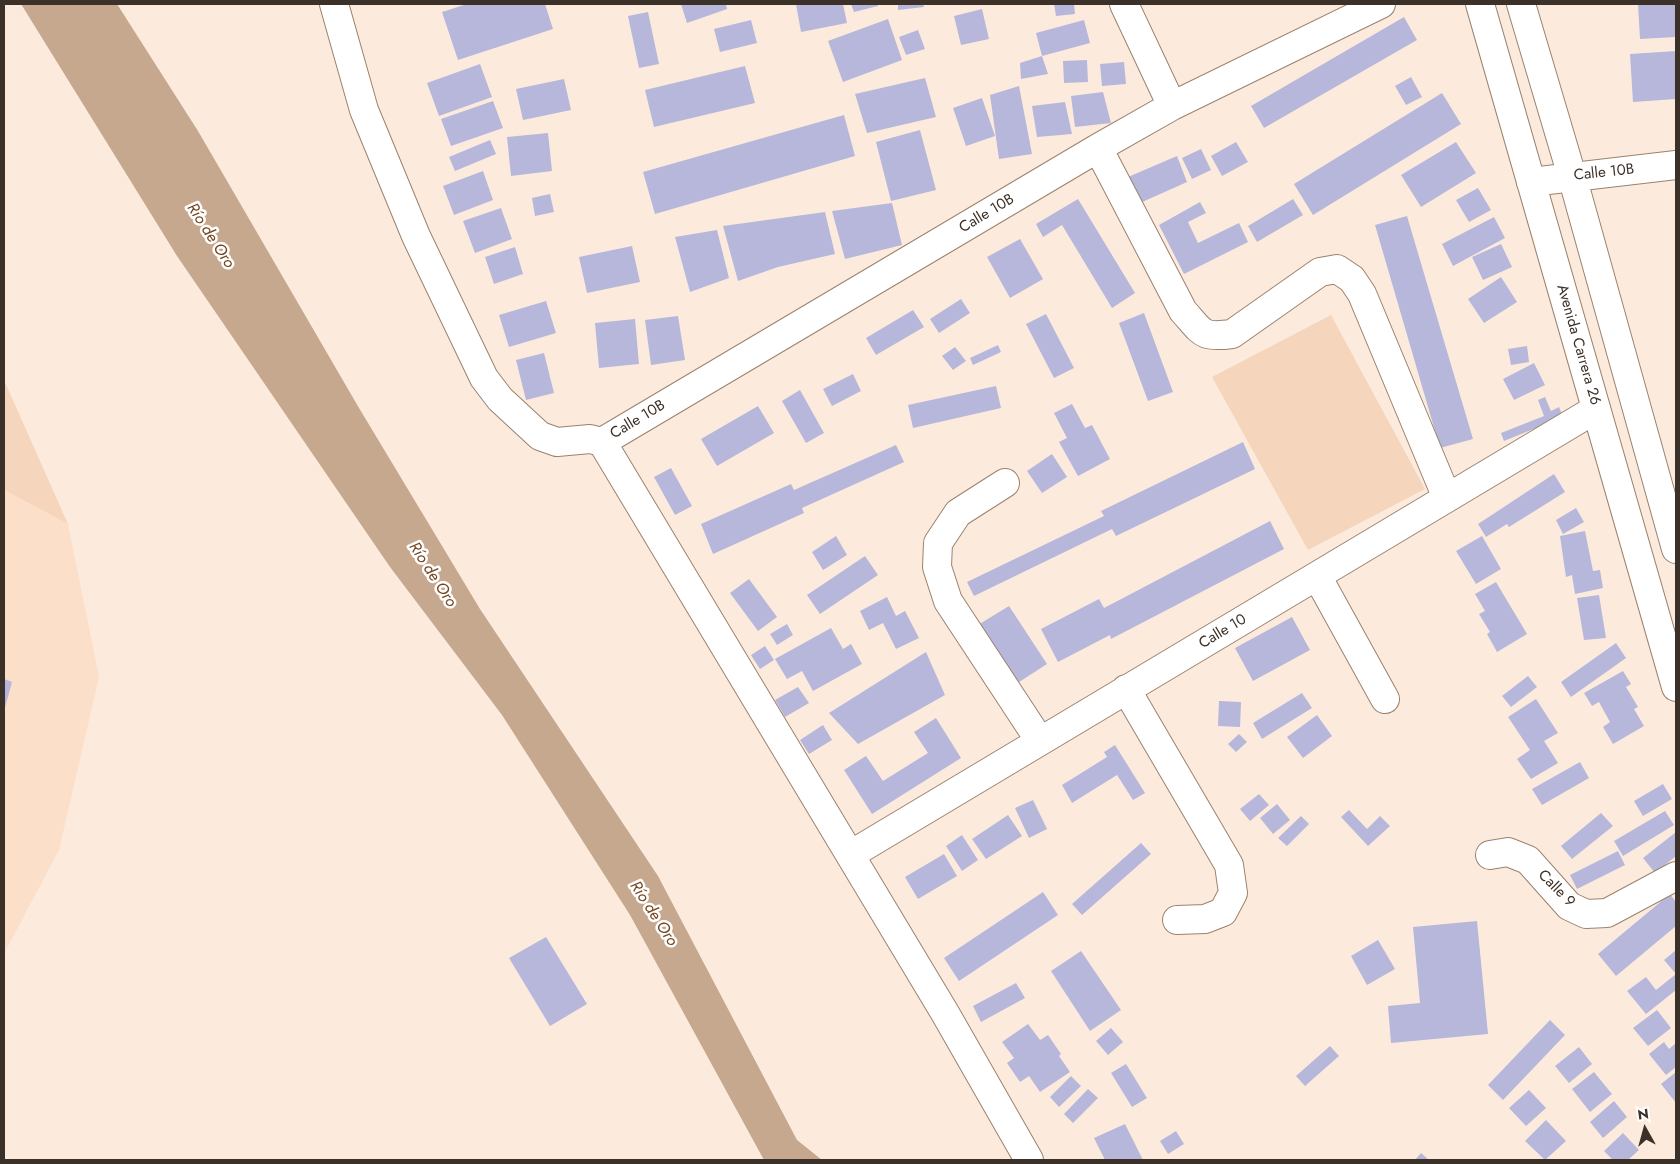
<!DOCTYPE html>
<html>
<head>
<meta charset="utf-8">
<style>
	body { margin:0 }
	#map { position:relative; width:1680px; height:1164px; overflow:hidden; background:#fcebdd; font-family:Jost,sans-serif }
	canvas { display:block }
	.frame { position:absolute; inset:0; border:5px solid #3c3128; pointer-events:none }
	.north { position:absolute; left:1620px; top:1104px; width:50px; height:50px; -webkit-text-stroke:4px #fff; paint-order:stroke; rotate:353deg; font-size:14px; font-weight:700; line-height:20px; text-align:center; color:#3c3128 }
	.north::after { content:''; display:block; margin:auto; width:18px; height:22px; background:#3c3128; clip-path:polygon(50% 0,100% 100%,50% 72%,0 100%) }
</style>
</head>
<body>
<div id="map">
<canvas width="1680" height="1164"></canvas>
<div class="frame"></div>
<div class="north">N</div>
</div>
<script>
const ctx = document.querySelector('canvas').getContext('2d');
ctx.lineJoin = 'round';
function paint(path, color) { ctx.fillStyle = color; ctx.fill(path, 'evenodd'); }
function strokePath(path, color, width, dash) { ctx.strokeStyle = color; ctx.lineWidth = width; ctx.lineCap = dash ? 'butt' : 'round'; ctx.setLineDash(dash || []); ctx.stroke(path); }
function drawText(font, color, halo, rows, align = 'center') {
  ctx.font = font + ' Jost,sans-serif'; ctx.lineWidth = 5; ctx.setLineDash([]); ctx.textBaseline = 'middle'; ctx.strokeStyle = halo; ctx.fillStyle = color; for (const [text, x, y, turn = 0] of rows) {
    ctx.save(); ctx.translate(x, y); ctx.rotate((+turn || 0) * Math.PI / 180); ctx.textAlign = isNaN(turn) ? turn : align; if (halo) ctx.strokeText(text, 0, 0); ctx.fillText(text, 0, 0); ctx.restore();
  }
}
paint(new Path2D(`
	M4,490L68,524L99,677L59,850L4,954Z`), '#fbdfc9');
paint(new Path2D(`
	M1331,315L1425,489L1308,550L1212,377Z
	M4,380L68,524L4,490Z`), '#f5d5bc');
paint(new Path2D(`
	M21,4H117L198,131L359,408L480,609L658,876L797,1140L822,1160H764L630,915L502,715L390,567L177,256Z`), '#c6a88f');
paint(new Path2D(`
	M467,4H545L553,29L458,60L442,12Z
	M681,4H726L727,9L687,23Z
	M796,4H843L847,23L801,32Z
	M851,4H878V6L854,12Z
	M898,4H923L924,7L898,10Z
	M1054,4H1074L1075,14L1056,16Z
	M1638,4H1676V37L1640,39Z
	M982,9L989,39L961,45L954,16Z
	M648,12L659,64L639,68L628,16Z
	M1404,17L1417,40L1264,128L1251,106Z
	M888,19L902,60L843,82L828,41Z
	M751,20L757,43L720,52L714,29Z
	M1084,20L1090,43L1042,56L1048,74L1021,79L1020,63L1042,56L1036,33Z
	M918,30L925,49L906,55L899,37Z
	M1676,51V99L1633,102L1630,54Z
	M1087,60L1088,82L1064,83L1063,61Z
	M1124,62L1126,84L1102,86L1100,64Z
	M480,64L492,97L439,116L427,83Z
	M745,66L755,103L654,127L645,90Z
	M1411,77L1422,97L1406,105L1395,86Z
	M925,78L936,117L867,133L855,94Z
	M564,79L571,110L523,120L516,89Z
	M1019,86L1032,154L999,159L990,95Z
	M1103,92L1111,123L1075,127L1071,96Z
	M1442,93L1461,124L1313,215L1294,184Z
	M982,98L995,136L966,146L953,108Z
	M493,101L503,128L451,146L441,119Z
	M1065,102L1072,134L1037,137L1032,106Z
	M844,115L855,156L655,214L643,172Z
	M920,130L936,190L891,201L876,142Z
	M548,133L552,171L511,176L507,137Z
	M490,140L496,154L455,171L449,157Z
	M1236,142L1248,162L1222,176L1211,156Z
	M1456,142L1476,173L1421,207L1401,175Z
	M1201,149L1211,170L1192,179L1182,158Z
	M1177,156L1187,182L1140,203L1128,177Z
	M483,171L493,200L454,215L443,186Z
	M1478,188L1491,210L1469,222L1456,200Z
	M550,194L554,212L535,216L532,198Z
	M1078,199L1135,293L1112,308L1062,225L1043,237L1036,224Z
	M1293,199L1303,215L1257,242L1248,226Z
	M1200,202L1206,213L1188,222L1198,243L1239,223L1248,242L1184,274L1159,225Z
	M892,203L902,245L845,259L832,211Z
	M501,208L512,239L475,253L463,221Z
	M825,212L835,254L778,267L738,281L723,226Z
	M1407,216L1473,439L1440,448L1375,225Z
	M1494,217L1505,238L1453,266L1442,244Z
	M717,230L729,278L690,292L675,237Z
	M1020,239L1043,279L1010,298L987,257Z
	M1501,244L1512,267L1483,280L1472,257Z
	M632,246L640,282L587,293L579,257Z
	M515,247L523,274L494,284L485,257Z
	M1501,277L1517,302L1484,323L1468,299Z
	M961,299L970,313L939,333L930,319Z
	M546,301L556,333L509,347L499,315Z
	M913,310L924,327L876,355L866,338Z
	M1144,313L1173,392L1148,401L1119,323Z
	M1046,314L1074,368L1054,378L1026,324Z
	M678,316L685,360L651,365L645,320Z
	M635,319L639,364L599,368L595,323Z
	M998,345L1001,352L973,365L970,358Z
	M1527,346L1529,362L1511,365L1508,349Z
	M955,347L966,361L953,370L942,356Z
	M544,353L554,393L526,400L516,360Z
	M1534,363L1545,385L1514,400L1503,379Z
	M853,374L861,391L832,406L823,389Z
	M996,386L1001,408L913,428L908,405Z
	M800,390L824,433L806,443L782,401Z
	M1545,397L1551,411L1559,407L1563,417L1504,441L1501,433L1544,416L1538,400Z
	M1072,404L1085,428L1092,425L1110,459L1078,476L1059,442L1067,438L1054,413Z
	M758,406L774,433L717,466L701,439Z
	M1243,442L1255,469L1116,536L1112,529L974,596L967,582L1104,516L1101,511Z
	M896,445L904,462L802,508L804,513L713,554L701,524L791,484L794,490Z
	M1052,454L1067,477L1042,493L1027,471Z
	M671,468L692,506L675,515L654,477Z
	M1554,474L1565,492L1509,527L1507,524L1486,537L1478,524Z
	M1576,508L1584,522L1563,534L1556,520Z
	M1270,521L1284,549L1111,639L1110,635L1058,662L1041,629L1099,599L1104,608Z
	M1585,531L1593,571L1600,570L1603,588L1575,594L1572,575L1566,577L1560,536Z
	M836,536L847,555L823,570L812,552Z
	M1482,536L1501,569L1476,584L1456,551Z
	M865,556L878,575L820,614L807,595Z
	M749,579L777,617L758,631L730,593Z
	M1496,582L1527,634L1497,652L1487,634L1490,632L1479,614L1485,611L1475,594Z
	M1599,595L1606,638L1584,640L1577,598Z
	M887,597L896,616L905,611L919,638L896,649L883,623L869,630L860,611Z
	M1009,606L1047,664L1016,684L978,625Z
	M1292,617L1310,650L1253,681L1235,648Z
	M787,624L793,635L777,645L770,634Z
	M831,628L843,649L851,644L862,664L813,691L802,671L787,679L775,659Z
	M1616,643L1626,658L1571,697L1561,682Z
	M765,646L774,660L760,669L751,655Z
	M926,652L945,695L858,744L829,713Z
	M1623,671L1631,684L1626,687L1638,707L1634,709L1644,726L1613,744L1603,727L1610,722L1599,702L1592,706L1584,693Z
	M1528,676L1537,687L1511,707L1502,696Z
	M4,679L12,682L4,711Z
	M798,687L809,703L785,717L775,700Z
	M1302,693L1312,708L1262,739L1253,723Z
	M1536,699L1558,733L1544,741L1558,763L1531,779L1517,759L1530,750L1508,717Z
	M1219,701L1241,702L1240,727L1218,726Z
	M1317,715L1332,736L1303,758L1287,737Z
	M936,718L961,758L872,814L844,770L866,756L883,781L928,753L914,732Z
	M823,725L832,740L809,754L800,740Z
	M1239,734L1247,742L1236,752L1228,744Z
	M1115,745L1145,793L1133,800L1117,775L1072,803L1062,785L1107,757L1104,752Z
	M1580,762L1589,778L1542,805L1532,789Z
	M1663,784L1672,799L1643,816L1634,801Z
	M1259,794L1269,805L1250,821L1240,809Z
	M1033,800L1047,829L1029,838L1015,808Z
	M1277,804L1290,820L1273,834L1260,818Z
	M1349,810L1367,829L1380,816L1390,826L1368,846L1341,817Z
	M1665,811L1674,825L1623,856L1614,841Z
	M1601,813L1613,826L1572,859L1561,846Z
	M1008,815L1022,836L986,859L972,839Z
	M1301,816L1309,824L1287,846L1278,838Z
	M1676,832V856L1655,873L1643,858Z
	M962,835L978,860L962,871L946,846Z
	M1141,843L1151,854L1082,915L1072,904Z
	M1618,851L1625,865L1577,889L1570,875Z
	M944,854L957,876L918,899L905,877Z
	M1043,892L1058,915L959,981L944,958Z
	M1670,894L1676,902V926L1616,976L1598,954Z
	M1477,921L1488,1034L1391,1043L1388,1006L1420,1003L1413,927Z
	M546,937L587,1004L550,1026L509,958Z
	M1378,940L1395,969L1367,985L1351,956Z
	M1676,950V990L1646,1014L1627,991L1646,977L1656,990L1676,974L1664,960Z
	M1081,951L1121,1010L1090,1031L1051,971Z
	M1016,983L1025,998L981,1022L973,1006Z
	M1657,1010L1671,1028L1648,1046L1633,1028Z
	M1550,1020L1565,1035L1503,1100L1488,1085Z
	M1028,1024L1040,1040L1048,1035L1061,1054L1059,1056L1070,1072L1040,1092L1029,1076L1020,1082L1007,1063L1014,1058L1002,1042Z
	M1111,1028L1123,1042L1108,1055L1096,1041Z
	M1664,1042L1669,1049L1676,1043V1067L1666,1075L1649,1054Z
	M1330,1046L1339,1056L1305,1086L1296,1076Z
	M1579,1047L1592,1064L1569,1083L1555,1066Z
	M1126,1064L1147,1098L1132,1107L1111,1073Z
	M1594,1072L1612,1094L1590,1112L1572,1089Z
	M1676,1072V1103L1661,1084Z
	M1071,1076L1081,1086L1059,1107L1050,1097Z
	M1088,1089L1098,1098L1073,1123L1064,1114Z
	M1529,1090L1546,1108L1526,1126L1509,1108Z
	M1614,1101L1627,1117L1603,1138L1590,1122Z
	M1546,1120L1566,1141L1545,1160L1525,1141Z
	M1125,1124L1143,1160H1105L1094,1138Z
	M1176,1131L1184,1144L1168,1154L1160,1141Z
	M1623,1133L1639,1150L1628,1160H1613L1604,1151Z
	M1421,1153L1429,1160H1415Z`), '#b6b7da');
const minor = new Path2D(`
	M334,4L364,110L416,236L484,378L500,399L540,436L557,442L590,439L602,442L945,1013L1029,1160
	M1124,4L1172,106
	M1098,148L1183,311C1203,333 1201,338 1232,334L1320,272L1337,269L1352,279L1362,294L1447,498
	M1531,182L1676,165
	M602,442L1098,148L1172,106L1381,4
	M1005,483L958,513L938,543L937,567L948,601L1040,741
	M1317,576L1385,699
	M1126,689L1229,865L1233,893L1223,912L1205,919L1177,920
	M850,855L1596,409
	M1490,855L1508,852L1528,860L1569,906L1586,914L1607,913L1676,876`);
const major = new Path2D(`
	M1480,4L1676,687
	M1521,4L1572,176L1676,549`);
strokePath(minor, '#9b826d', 30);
strokePath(major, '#9b826d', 30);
strokePath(minor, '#fff', 28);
strokePath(major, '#fff', 28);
drawText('15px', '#3c3128', '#fff', [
	["Calle 10B",1604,173,-6],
	["Calle 10B",987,214,-31],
	["Avenida Carrera 26",1578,345,74],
	["Calle 10B",638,420,-31],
	["Calle 10",1223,632,-31],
	["Calle 9",1556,889,45]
]);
drawText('italic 16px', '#734720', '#fff', [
	["Río de Oro",210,236,57],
	["Río de Oro",432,575,57],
	["Río de Oro",653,914,57]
]);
</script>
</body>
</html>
